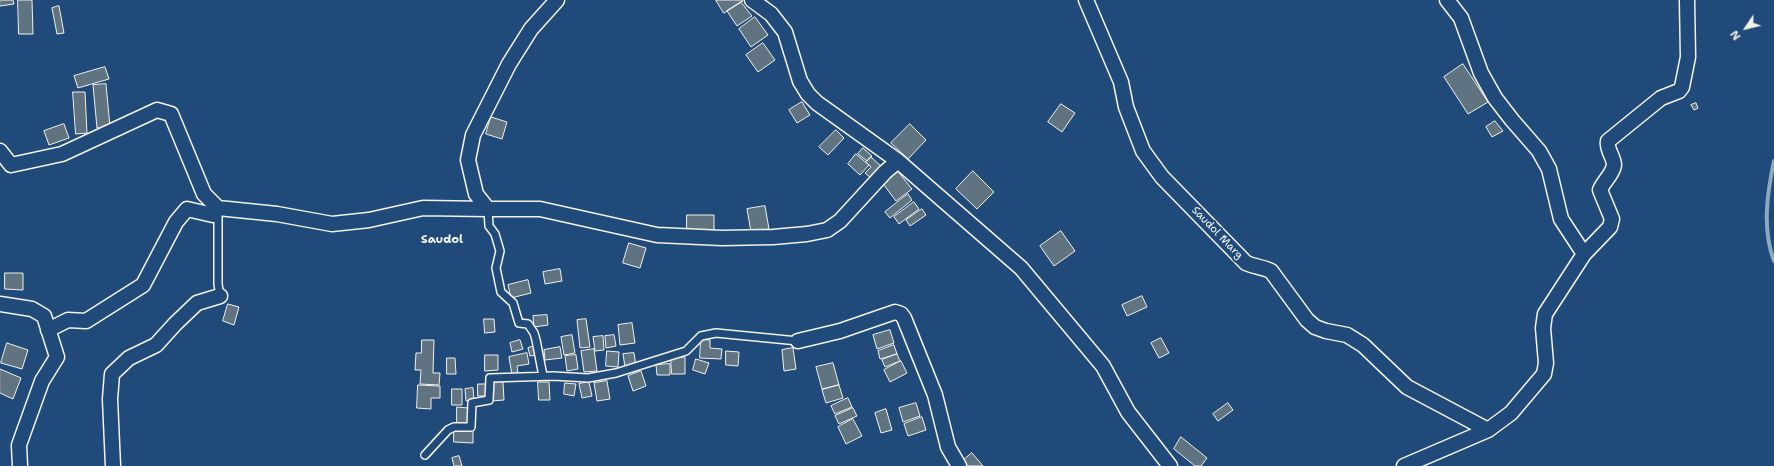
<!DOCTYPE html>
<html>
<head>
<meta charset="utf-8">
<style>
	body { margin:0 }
	#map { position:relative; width:1774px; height:466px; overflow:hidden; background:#1f4a7a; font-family:"Shantell Sans",sans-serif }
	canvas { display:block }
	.north { position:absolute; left:1726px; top:8px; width:40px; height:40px; -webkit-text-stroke:3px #1f4a7a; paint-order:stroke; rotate:235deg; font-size:11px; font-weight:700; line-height:16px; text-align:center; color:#f4f1e8 }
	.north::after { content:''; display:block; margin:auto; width:14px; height:18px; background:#f4f1e8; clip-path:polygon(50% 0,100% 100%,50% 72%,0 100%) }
</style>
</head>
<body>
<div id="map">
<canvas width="1774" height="466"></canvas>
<div class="north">N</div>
</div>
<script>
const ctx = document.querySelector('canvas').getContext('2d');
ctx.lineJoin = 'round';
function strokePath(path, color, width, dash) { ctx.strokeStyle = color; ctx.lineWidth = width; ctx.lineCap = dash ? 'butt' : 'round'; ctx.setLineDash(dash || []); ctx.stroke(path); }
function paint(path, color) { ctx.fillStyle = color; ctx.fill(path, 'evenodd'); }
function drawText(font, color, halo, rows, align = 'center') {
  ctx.font = font + ' "Shantell Sans",sans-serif'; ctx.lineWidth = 4; ctx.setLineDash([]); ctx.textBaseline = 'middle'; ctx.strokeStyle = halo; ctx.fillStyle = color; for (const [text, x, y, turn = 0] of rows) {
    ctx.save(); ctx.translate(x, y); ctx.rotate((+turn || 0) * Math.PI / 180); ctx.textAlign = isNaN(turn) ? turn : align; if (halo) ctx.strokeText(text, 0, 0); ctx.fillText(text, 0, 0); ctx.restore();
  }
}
strokePath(new Path2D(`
	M1774,161C1767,194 1762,229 1774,261`), '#8aaabd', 4);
const building = new Path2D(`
	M0,0H13L14,4L0,6Z
	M18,0H32L33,34H19Z
	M716,0H742L743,1L724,13Z
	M741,2L752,16L737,26L727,11Z
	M59,6L64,33L57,34L52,8Z
	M755,17L768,35L751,47L739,29Z
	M763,43L775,60L758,72L746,55Z
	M1463,64L1488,102L1468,114L1444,77Z
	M105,67L109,79L78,88L74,76Z
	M106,84L110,127L97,128L93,85Z
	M73,92H85L87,133L76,134Z
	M802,102L810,115L797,123L789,110Z
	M1696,103L1698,108L1694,110L1691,105Z
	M1061,104L1075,113L1062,132L1048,122Z
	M491,117L507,122L502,139L486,134Z
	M1495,121L1503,131L1492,137L1486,127Z
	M64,124L69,138L49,145L44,131Z
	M910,124L926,140L908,159L891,143Z
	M836,130L844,138L828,155L819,147Z
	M863,148L872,156L867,161L858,154Z
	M856,154L869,165L860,175L848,164Z
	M871,157L882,167L871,178L865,173L871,167L866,162Z
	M896,169L912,189L896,201L881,181Z
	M973,171L994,192L977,209L956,189Z
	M908,194L912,200L890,218L885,212Z
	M914,202L919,209L899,224L894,217Z
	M765,206L769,229L751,232L747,209Z
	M922,209L926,215L910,226L906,220Z
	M687,215H714V235H687Z
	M1061,231L1075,251L1054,266L1040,246Z
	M629,243L646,248L640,268L623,263Z
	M560,269L562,281L545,284L543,272Z
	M5,273H23V290L5,289Z
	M528,280L531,293L511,298L508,285Z
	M1142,296L1147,307L1127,316L1122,305Z
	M228,304L239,307L234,325L223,321Z
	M547,315L548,325L534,327L533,316Z
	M484,319H494L495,332L485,333Z
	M586,319L590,347L580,348L577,320Z
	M632,323L635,343L620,345L618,325Z
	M890,330L894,343L877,349L873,335Z
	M572,335L575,353L564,355L561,337Z
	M614,335L616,346L606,348L605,336Z
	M603,336L604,350L595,351L593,337Z
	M1161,338L1169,353L1159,358L1151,343Z
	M701,339L710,340V348L722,349L721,359L700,358Z
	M422,340H434L433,373H440L439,385L420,384L421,370H415L416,353H421Z
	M520,340L523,349L512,352L510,343Z
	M7,343L28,350L22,369L1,363Z
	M894,345L897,354L880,359L878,351Z
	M535,346L537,355L530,356L528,348Z
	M560,347L562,358L545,360L544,350Z
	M793,348L796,369L784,371L782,350Z
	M594,349L597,371L584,372L581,351Z
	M607,351L619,352L618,367L606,366Z
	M726,351L739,352L738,366L726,365Z
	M527,353L529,364L517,366L518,374L512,375L509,357Z
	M634,353L636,366L625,367L623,354Z
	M897,354L900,361L885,367L882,360Z
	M485,355H498V370L485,371Z
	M576,355L578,369L567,371L565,356Z
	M671,357H685V374H672Z
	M447,358H455L456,374H447Z
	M696,359L709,363L705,374L693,370Z
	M901,361L907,373L890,382L884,370Z
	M833,363L839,385L822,389L816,367Z
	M670,364V375H657L656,365Z
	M0,369L21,378L13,399L0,393Z
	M641,371L646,386L633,391L628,376Z
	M607,381L610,399L597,401L594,383Z
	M503,382L504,400L492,401L491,383Z
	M538,382H549L550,400H539Z
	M589,382L592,396L582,398L579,384Z
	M565,383L576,384L574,396L564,394Z
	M478,384H487V396H478Z
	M418,385L440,386V398H431V409L417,408Z
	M839,385L843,398L826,403L822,390Z
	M473,388L474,400L466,401L465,389Z
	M452,389H462V405H452Z
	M848,398L852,407L835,414L831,406Z
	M916,403L920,416L903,422L899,408Z
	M1228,403L1233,410L1218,421L1213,414Z
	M457,407L468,408V424H457Z
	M853,408L857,416L839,424L835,416Z
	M886,409L892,430L881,433L875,413Z
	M922,417L926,430L908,436L904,424Z
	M853,419L862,436L846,444L838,427Z
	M454,428H473V443L454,442Z
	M1181,437L1207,458L1201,466H1195L1174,449Z
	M972,453L983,466H961L959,464Z
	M459,456L462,466H454L452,458Z`);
paint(building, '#607381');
strokePath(building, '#f4f1e8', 1);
const lane = new Path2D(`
	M488,209L489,226L495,234L500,251L496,268L501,292L513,303L519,323L528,324L534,333L536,340L543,376
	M218,211V284L220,296
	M425,455L448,430L454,427H471L472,403L489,400L490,378L553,376L588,378L616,373L686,351L701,336L716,333L798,341`);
const street = new Path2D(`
	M557,0L531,29L509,64L473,135L468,160L476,194L488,209H540L657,235L722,238L773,237L807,234L827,230L840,221L885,172L898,161
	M752,0L771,14L785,32L800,81L808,94L817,103L898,161L1021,268L1103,366L1128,412L1170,466
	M1086,0L1121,82L1126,107L1143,151L1162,177L1246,263C1255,267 1263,267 1271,271L1307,320L1315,327L1326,331L1347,335L1363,345L1407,387L1488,430
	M1447,0L1461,18L1481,73L1495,98L1512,120L1539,151L1549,169L1561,219L1584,254
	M0,151L11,165L62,154L157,110L171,114L204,194L218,208L277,214L332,224L369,220L423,208L488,209
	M0,304L32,309L44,316L57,357L42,381L19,445L20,466
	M48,330L68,320L86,321L143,285L176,222L187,209L213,215L218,208
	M798,341L840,331L895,312L901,314L904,318L935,395L948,447L959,466
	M113,466L110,399L112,374L129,358L156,345L175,324L197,303L220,296
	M1404,466L1488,430L1511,413L1544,374L1546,363L1543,328L1545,314L1584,254L1610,227L1612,219L1600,190C1603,182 1613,174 1614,165C1614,157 1606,149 1608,141L1661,98L1679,91L1682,87L1688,57L1687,0`);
strokePath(lane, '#f4f1e8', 10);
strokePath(street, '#f4f1e8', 17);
strokePath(lane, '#1f4a7a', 7);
strokePath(street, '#1f4a7a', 14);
drawText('11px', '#f4f1e8', '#1f4a7a', [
	["Saudol Marg",1217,233,46]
]);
drawText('bold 12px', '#f4f1e8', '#1f4a7a', [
	["Saudol",442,240]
]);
</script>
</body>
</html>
